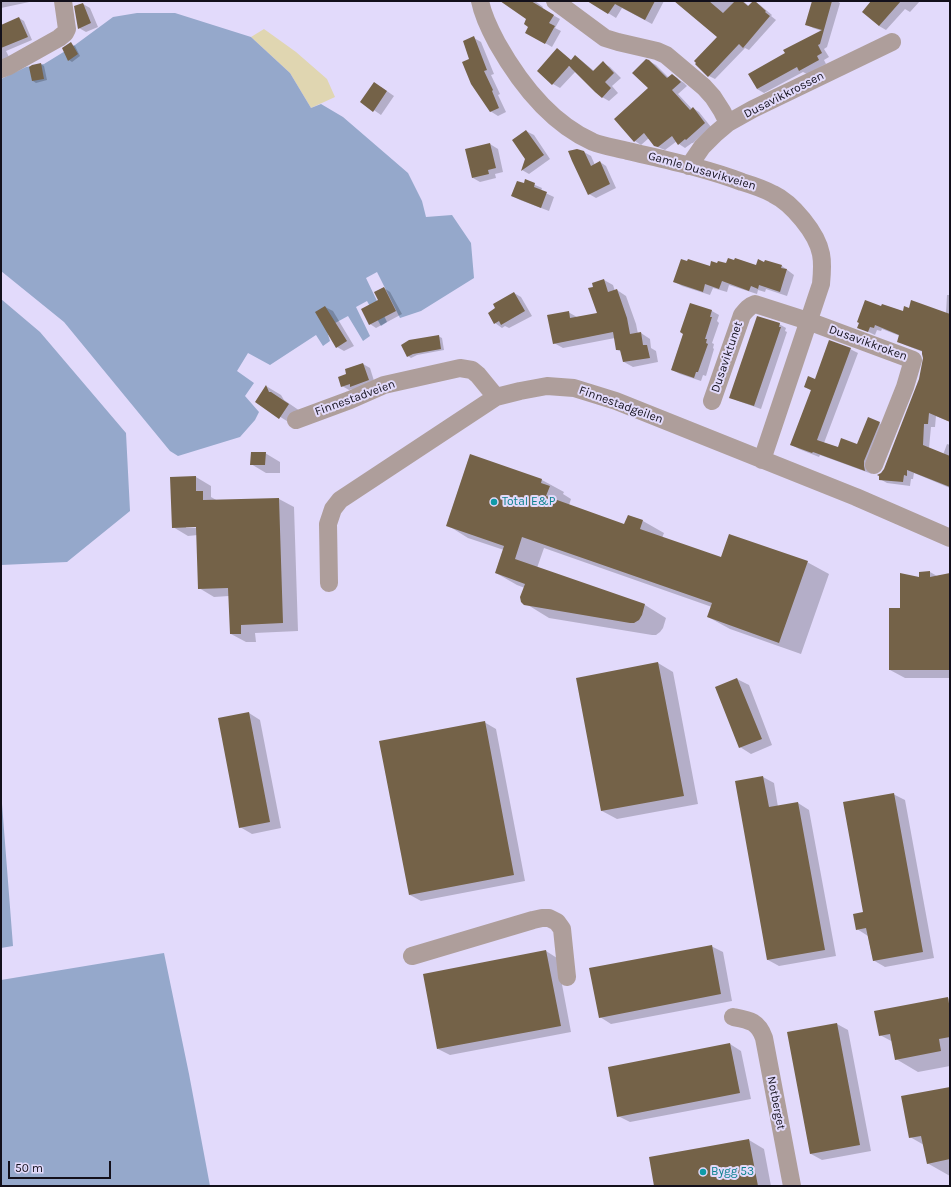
<!DOCTYPE html>
<html>
<head>
<meta charset="utf-8">
<style>
	body { margin:0 }
	#map { position:relative; width:951px; height:1187px; overflow:hidden; background:#e2dafb; font-family:Karla,sans-serif }
	canvas { display:block }
	.frame { position:absolute; inset:0; border:2px solid #13101b; pointer-events:none }
	.scale { position:absolute; left:8px; top:1161px; width:103px; height:18px; box-sizing:border-box; border:2px solid #13101b; border-top:0; padding-left:5px; font-size:12px; line-height:14px; white-space:nowrap; color:#13101b; -webkit-text-stroke:3px #e2dafb; paint-order:stroke }
</style>
</head>
<body>
<div id="map">
<canvas width="951" height="1187"></canvas>
<div class="frame"></div>
<div class="scale">50 m</div>
</div>
<script>
const ctx = document.querySelector('canvas').getContext('2d');
ctx.lineJoin = 'round';
function paint(path, color) { ctx.fillStyle = color; ctx.fill(path, 'evenodd'); }
function strokePath(path, color, width, dash) { ctx.strokeStyle = color; ctx.lineWidth = width; ctx.lineCap = dash ? 'butt' : 'round'; ctx.setLineDash(dash || []); ctx.stroke(path); }
function drawText(font, color, halo, rows, align = 'center') {
  ctx.font = font + ' Karla,sans-serif'; ctx.lineWidth = 4; ctx.setLineDash([]); ctx.textBaseline = 'middle'; ctx.strokeStyle = halo; ctx.fillStyle = color; for (const [text, x, y, turn = 0] of rows) {
    ctx.save(); ctx.translate(x, y); ctx.rotate((+turn || 0) * Math.PI / 180); ctx.textAlign = isNaN(turn) ? turn : align; if (halo) ctx.strokeText(text, 0, 0); ctx.fillText(text, 0, 0); ctx.restore();
  }
}
paint(new Path2D(`
	M264,29L296,52L327,79L335,97L311,108L290,73L251,37Z`), '#e0d6b1');
paint(new Path2D(`
	M137,13H175L251,37L290,73L311,108L321,104L343,117L408,173L422,201L426,217L452,215L471,243L474,278L421,311L400,318L377,272L366,278L387,322L381,326L367,301L356,307L370,336L363,341L348,316L326,328L330,341L323,346L316,335L270,365L248,353L237,371L254,383L245,396L259,412L255,420L240,437L178,456L170,451L64,322L1,271V79L26,67L44,64L75,45L113,17Z
	M1,299L40,332L126,433L130,511L67,562L1,565Z
	M1,791L13,946L1,948Z
	M164,953L189,1074L210,1186H1V980Z`), '#95a8cb');
paint(new Path2D(`
	M1,1H34L1,8Z
	M502,1H535L543,7L542,9L560,19L555,28L561,31L552,47L526,32L530,27L527,19Z
	M600,1H664L652,24L622,8L616,18L597,6Z
	M677,1H743L750,7L754,1L760,5L772,15L771,16L776,20L749,50L745,48L715,79L709,76L718,37Z
	M814,1H837L840,3L827,47L824,49L829,57L824,60L826,64L807,74L803,72L764,93L757,89L786,54L822,31L813,28L806,24Z
	M872,1H920L910,12L905,9L886,30L879,26Z
	M83,4L90,8L98,27L86,32L79,28Z
	M19,18L24,21L32,40L6,51L10,59L1,63V26Z
	M474,38L481,42L494,74L491,75L500,94L498,95L506,112L498,116L490,111L470,60Z
	M71,44L75,46L80,56L72,62L69,60Z
	M575,56L582,61L594,71L603,63L610,67L621,78L612,86L618,93L609,101L602,97L576,71L560,88L553,84L538,71L550,57L573,69Z
	M649,61L656,65L669,78L672,75L684,83L687,86L678,94L692,109L693,108L699,112L711,127L693,143H692L685,148L679,144L677,141L665,150L655,146L649,138L641,145L635,141L649,88Z
	M41,64L44,66L47,80L36,83L33,81Z
	M381,87L394,96L381,115L362,102Z
	M526,131L534,135L550,159L529,174L522,170L526,159Z
	M490,144L498,149L503,172L495,174L496,178L480,182L473,178Z
	M584,152L591,156L595,165L600,162L606,166L616,188L596,198L589,194Z
	M526,181L542,188L541,191L554,197L549,211L520,200L512,196L524,185Z
	M765,261L782,266L794,275L787,296L766,289L765,292L758,290L757,294L729,285L727,292L713,288L710,295L682,286L675,282L710,268L727,265L757,266L765,263Z
	M604,280L613,285L615,291L617,290L626,296L636,324L638,334L641,333L650,339L651,348L656,351L658,362L633,367L624,362L622,352L617,350L615,338L563,348L554,343L568,312L577,317L598,314L594,287Z
	M384,288L390,292L402,314L376,328L370,324Z
	M514,293L521,297L532,316L509,328L505,326L502,328L495,323Z
	M947,295H950V402L948,421L936,416L935,427H931L929,448L943,455L947,444L950,445V488L914,473L913,479H911L910,486L887,483L880,479V476L885,469L916,391L924,363L923,352L905,345L898,341L900,336L882,329L881,331L877,330L875,335L858,327L882,308L903,312L946,314Z
	M690,304L712,311L719,315L717,321L719,323L712,343L714,344L713,348L714,349L706,376L703,375L701,381L680,374L672,370L684,334Z
	M325,307L333,311L354,346L344,351L337,347Z
	M779,324L786,328L785,331L787,332L761,409L738,401L730,397Z
	M438,336L442,338L444,350L417,355L411,358L408,356Z
	M850,349L858,353L824,443L839,448L858,445L879,423L886,427L870,471L872,474L820,455L819,457L799,449L792,445L812,391L805,387L816,380Z
	M363,364L370,368L375,384L349,390L342,386L348,374Z
	M266,386L281,395L284,400L303,413L295,426L256,402Z
	M265,453L280,462V473H266L251,464Z
	M471,455L542,480L564,492L563,494L571,499L569,505L625,525L628,516L643,521L664,533L662,538L722,559L807,562L829,574L801,654L730,629L708,617L712,607L544,548L537,568L645,605L666,618L663,628L660,632L656,635H652L549,618L523,602L525,588L517,585L496,573L504,550L468,538L447,525Z
	M196,477L211,486V497L218,501L279,499L294,507L298,631L255,633L256,642H246L231,634L229,596L214,597L199,588L198,535L188,536L173,527ZM186,526H201L202,528H186Z
	M930,572L937,576L950,574V678H905L890,670L901,609L920,578V573Z
	M658,663L673,672L698,804L617,819L602,811Z
	M737,679L749,685L772,745L751,754L740,747Z
	M249,713L260,720L281,828L252,834L240,827Z
	M484,722L496,729L525,881L421,901L410,895Z
	M763,777L774,783L778,807L798,803L809,810L836,956L779,966L768,960Z
	M893,794L905,800L934,958L885,967L873,960L868,936L857,929L864,913Z
	M711,946L723,952L732,1001L611,1024L600,1017Z
	M546,951L557,958L571,1032L450,1055L438,1049Z
	M948,998L950,1000V1066L918,1072L896,1059L893,1042L880,1035Z
	M837,1024L848,1030L871,1151L822,1160L811,1154Z
	M730,1044L741,1051L751,1099L630,1122L618,1116Z
	M950,1088V1176L927,1163L924,1145L910,1137Z
	M749,1140L764,1149L771,1186H655Z`), '#0003');
paint(new Path2D(`
	M500,1H531L554,15L549,23L555,26L545,44L525,33L528,27L524,24L526,19Z
	M587,1H655L645,20L615,4L608,14Z
	M674,1H709L723,13L735,1H742L748,6L753,1H755L766,11L765,12L770,16L743,48L739,44L708,77L695,64L696,63L694,61L717,37Z
	M812,1H832L820,44L818,45L822,53L817,56L819,60L799,71L797,67L757,89L748,74L785,53L783,50L822,30L805,25Z
	M871,1H901L879,26L862,12Z
	M83,3L91,23L78,29L74,6Z
	M19,17L28,37L1,48V25Z
	M474,36L487,70L484,71L493,90L492,91L499,108L490,112L471,84L462,62L469,59L463,41Z
	M71,42L78,54L68,61L62,48Z
	M557,48L571,60L575,55L593,71L603,61L614,73L605,82L611,88L602,98L595,92L569,66L552,85L537,71Z
	M646,59L649,60L667,78L672,74L677,78L681,82L672,90L690,110L693,107L705,123L686,140L685,139L678,145L672,136L658,147L654,146L644,133L634,142L614,119L648,88L632,73Z
	M41,63L44,79L32,81L29,67L32,65Z
	M374,82L387,91L373,112L360,102Z
	M526,130L544,155L521,171L525,159L512,140Z
	M490,143L496,168L488,170L489,174L472,178L465,149Z
	M577,149L584,151L591,166L600,161L610,184L588,195L572,161L568,151Z
	M525,179L535,183L534,187L547,192L541,208L511,196L517,181L524,183Z
	M728,258L734,260L735,258L756,265L758,259L764,262L765,260L782,265L781,268L787,269L780,292L759,285L758,289L751,286L749,291L722,281L719,289L705,284L703,292L673,282L681,259L687,261L688,259L710,266L711,261L717,263L718,261L726,263Z
	M604,279L608,292L617,289L627,318L630,334L641,332L643,345H647L650,358L623,362L620,350H616L613,332L553,344L547,315L569,311L570,318L597,313L588,288L593,287L592,283Z
	M384,287L396,311L369,325L361,309L378,300L374,292Z
	M514,292L525,311L501,325L499,321L494,324L488,313L495,308L493,304Z
	M865,300L881,306L882,304L903,311L904,306L909,308L911,300L950,314V422L929,413L928,424H924L923,445L950,456V487L907,470V476L904,475L903,482L879,480V476L877,475L881,473L884,469L919,379L923,358L922,354V351L897,342L899,335L875,325L874,328L870,327L868,332L857,328L859,323L857,322Z
	M690,303L712,310L710,317H712L705,339H707L706,343L708,344L698,372H696L694,378L671,370L683,334L680,332Z
	M325,306L347,341L336,348L315,312Z
	M757,316L780,323L779,327H781L754,406L729,398Z
	M439,335L441,349L413,354L407,357L401,345L409,340Z
	M829,340L851,348L817,440L838,447L841,438L857,444L868,417L880,422L864,461V466L865,471L813,452L812,453L790,445L811,390L804,387L808,376L815,379Z
	M363,363L369,380L350,387V384L341,387L338,377L346,374L345,369Z
	M266,385L269,392H271L289,404L279,419L255,402Z
	M251,452H266L265,465H250Z
	M470,454L542,479L541,483L550,486L546,496L624,524L628,515L643,520L640,529L721,557L729,534L808,561L779,643L707,617L712,603L522,537L515,559L645,604L642,615L639,620L634,623H630L524,605L521,602L520,597L525,584L495,573L504,546L446,526Z
	M196,476V491H203V500L279,498L283,623L241,625V634H230L228,588L198,589L196,527L172,528L170,477Z
	M930,571V577L950,573V670H889V608H900V573L919,577V572Z
	M658,662L684,796L601,811L576,678Z
	M737,678L762,739L739,748L715,687Z
	M249,712L270,822L239,828L218,718Z
	M485,721L514,875L409,895L379,741Z
	M763,776L769,807L798,802L825,950L767,960L735,781Z
	M894,793L923,952L873,961L866,928L856,930L853,914L863,912L843,802Z
	M712,945L721,994L599,1018L589,968Z
	M546,950L561,1026L437,1049L423,974Z
	M948,997L950,1010V1037L939,1039L941,1051L895,1060L890,1034L879,1036L874,1011Z
	M837,1023L860,1145L810,1154L787,1032Z
	M730,1043L740,1093L617,1117L608,1067Z
	M950,1087V1159L927,1164L921,1136L909,1138L901,1096Z
	M749,1139L758,1186H654L649,1157Z`), '#746248');
strokePath(new Path2D(`
	M480,1C483,16 490,30 497,43C519,82 550,123 593,142C603,146 617,148 628,151C666,160 705,168 742,182C752,185 764,189 773,194C792,203 817,233 821,254C823,264 822,274 821,284L762,460
	M555,1L605,38L618,42L657,51L666,55L704,87L713,97L722,111L728,123
	M1,69L9,66L59,38L65,33L67,29L63,1
	M689,166L702,147L715,134L728,123L753,109L892,42
	M712,401L742,315C746,310 749,306 755,304L808,321L913,360L905,387L874,465
	M296,420L350,400L384,385L460,368L472,370L478,375L496,397
	M329,583L328,524L333,509L340,500L496,397L520,391L547,386L574,388L616,401L856,497L950,538
	M412,956L533,920L542,918H549L557,922L562,929L567,977
	M733,1017C749,1020 758,1021 764,1038L792,1186`), '#ae9e9b', 18);
for (const [x, y, r, color] of [
	[494,502,4,"#0f9aa8"],
	[703,1172,4,"#0f9aa8"]
]) { const dot = new Path2D(); dot.arc(x, y, r, 0, 2 * Math.PI); ctx.fillStyle = color; ctx.fill(dot); strokePath(dot, '#e2dafb', 1.5); }
drawText('12px', '#13101b', '#e2dafb', [
	["Dusavikkrossen",784,95,-27],
	["Gamle Dusavikveien",702,171,16],
	["Dusavikkroken",868,343,20],
	["Dusaviktunet",727,357,-71],
	["Finnestadveien",355,398,-20],
	["Finnestadgeilen",621,405,20],
	["Notberget",776,1103,79]
]);
drawText('12px', '#0d838f', '#e2dafb', [
	["Total E&P",502,502],
	["Bygg 53",711,1172]
], 'left');
</script>
</body>
</html>
